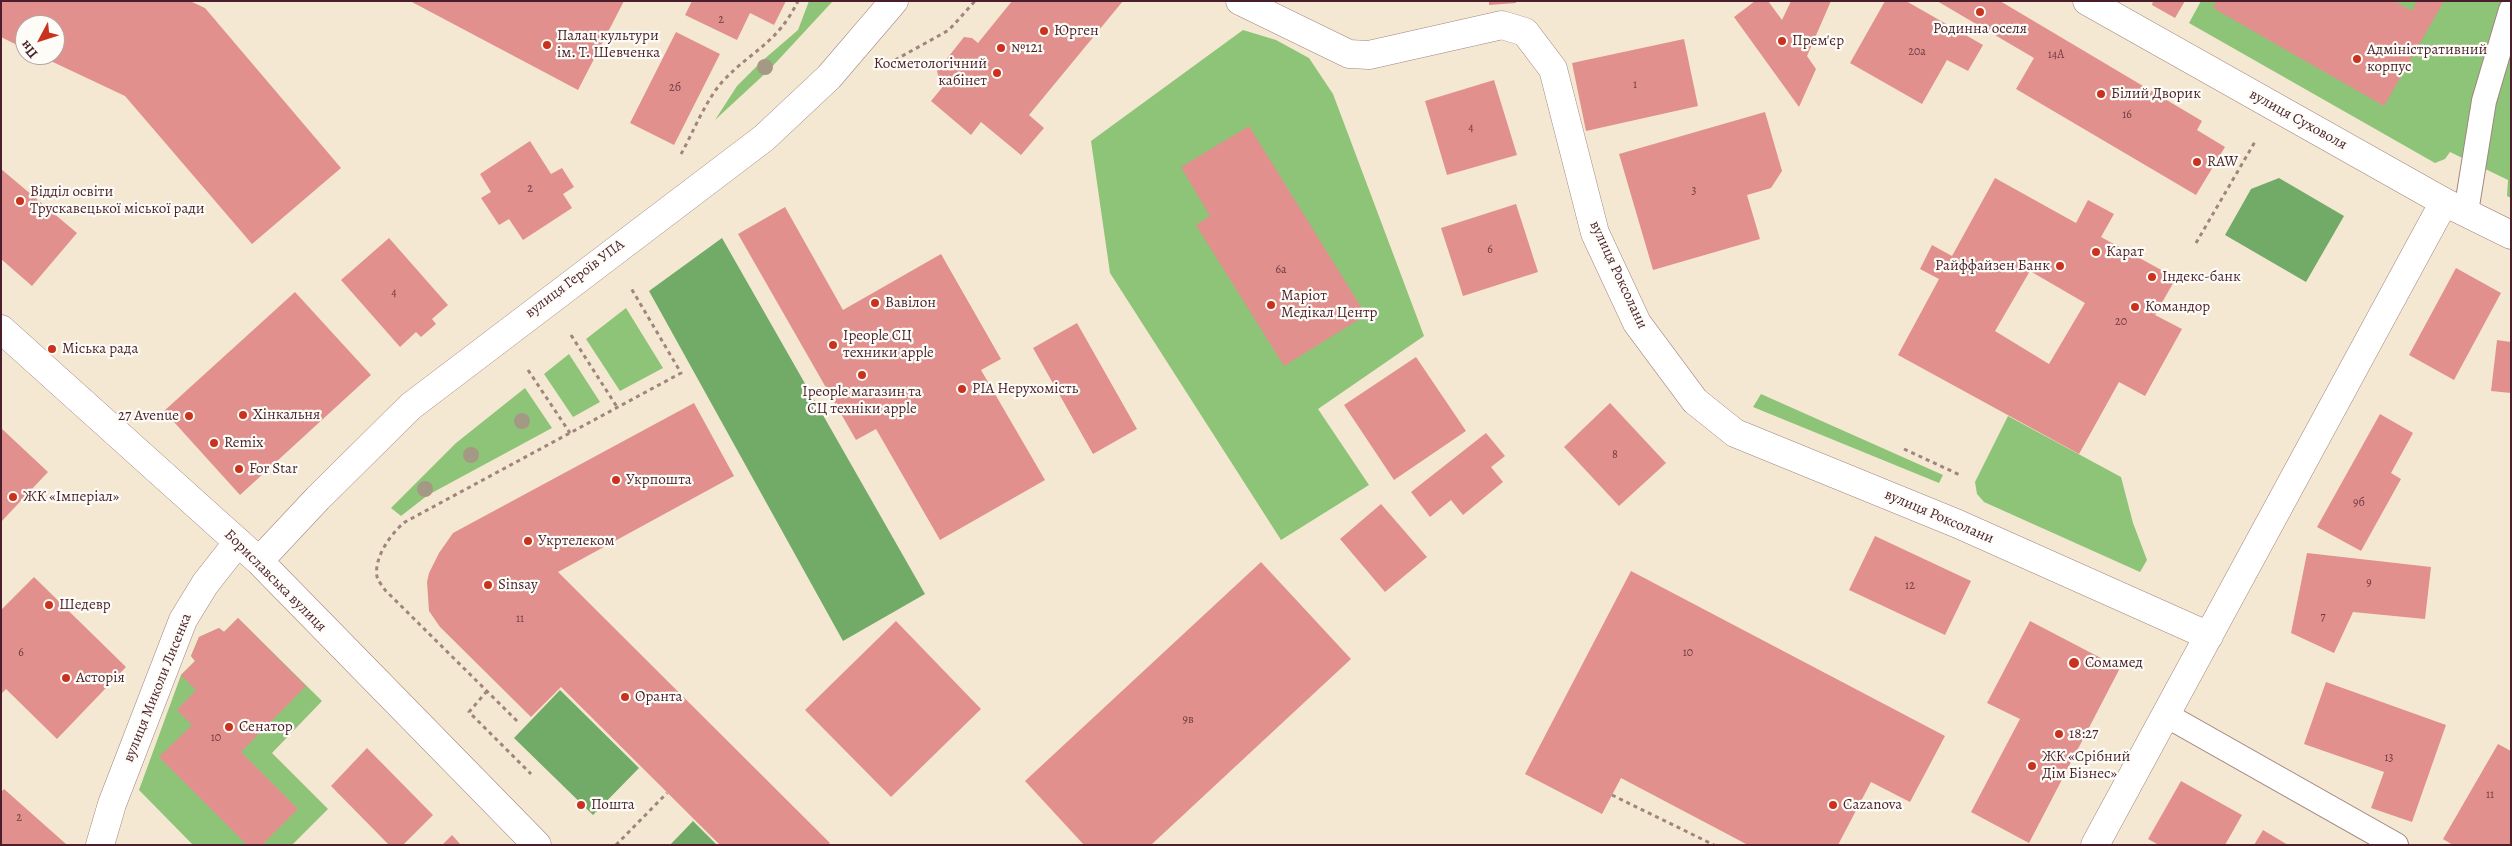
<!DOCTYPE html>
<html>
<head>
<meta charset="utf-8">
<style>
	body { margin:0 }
	#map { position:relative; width:2512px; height:846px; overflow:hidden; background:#f5e8d2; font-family:Alegreya,serif }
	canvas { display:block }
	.frame { position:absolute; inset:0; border:2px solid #4a1f2b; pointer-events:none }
	.north { position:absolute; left:15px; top:15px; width:50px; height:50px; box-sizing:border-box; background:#fdfcf7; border:1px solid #b5a4a5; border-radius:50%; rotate:230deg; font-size:14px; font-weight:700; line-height:20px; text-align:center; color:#4a1f2b }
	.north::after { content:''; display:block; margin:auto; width:18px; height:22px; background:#c8321e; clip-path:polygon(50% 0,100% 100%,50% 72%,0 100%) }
</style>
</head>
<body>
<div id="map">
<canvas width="2512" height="846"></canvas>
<div class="frame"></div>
<div class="north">Пн</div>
</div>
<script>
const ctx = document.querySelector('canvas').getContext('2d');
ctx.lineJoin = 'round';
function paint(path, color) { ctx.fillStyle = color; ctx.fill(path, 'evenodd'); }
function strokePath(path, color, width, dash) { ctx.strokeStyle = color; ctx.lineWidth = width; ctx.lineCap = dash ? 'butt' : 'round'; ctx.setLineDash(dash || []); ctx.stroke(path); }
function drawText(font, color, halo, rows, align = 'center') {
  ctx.font = font + ' Alegreya,serif'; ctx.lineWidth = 4.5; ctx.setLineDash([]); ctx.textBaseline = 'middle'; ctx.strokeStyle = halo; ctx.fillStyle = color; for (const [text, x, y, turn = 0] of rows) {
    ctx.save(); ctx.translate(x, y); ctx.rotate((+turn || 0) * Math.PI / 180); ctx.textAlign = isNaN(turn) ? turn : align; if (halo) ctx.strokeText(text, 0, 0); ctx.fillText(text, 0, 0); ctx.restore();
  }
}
paint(new Path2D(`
	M809,1H833L769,70L715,120L737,86L762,61L798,30Z
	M2201,1H2511V198L2507,196L2508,180L2450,152L2445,159L2435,163L2189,23Z
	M1243,30L1276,40L1309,58L1333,94L1424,336L1318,409L1369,485L1281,540L1110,273L1091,141Z
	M626,308L663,368L620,391L586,339Z
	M569,354L600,402L573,417L544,374Z
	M525,388L552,428L428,495L401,516L391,508L456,443Z
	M1761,394L1943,475L1939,483L1753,407Z
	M2008,416L2121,477L2133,523L2147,560L2140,572L1984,502L1977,494L1975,482Z
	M238,618L322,701L272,753L328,809L292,845H193L139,790L181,675L195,661L191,656L199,637L219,628L224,632Z`), '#8ec477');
paint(new Path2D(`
	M2279,178L2344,216L2306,282L2225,235L2251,189Z
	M722,238L925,594L843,641L649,291Z
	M560,690L639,768L593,815L514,738Z
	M693,821L717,845H670Z`), '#72aa68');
paint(new Path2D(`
	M2,1H190L205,8L341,168L252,244L125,96L38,55H55V25H25V49L1,37Z
	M410,1H624L578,90Z
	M692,1H786L774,25L750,13L737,40L685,15Z
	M1012,1H1123L1029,115L1044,128L1021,155L981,122L971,135L931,101L945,84L939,79L937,71L964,37L972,38L978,43Z
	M1489,1H1516V3L1489,5Z
	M1755,1H1768L1782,20L1791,1H1831L1807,56L1816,69L1799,107L1734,17Z
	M1885,1H1906L1983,45L1968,71L1947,60L1922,104L1850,63Z
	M1937,1H2000L2202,121L2197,130L2225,147L2196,195L2016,89L2034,58Z
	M2153,1H2185L2175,18L2152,5Z
	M2217,1H2394L2412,11L2417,1H2444L2384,106L2213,8Z
	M676,32L720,54L674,145L630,123Z
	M1684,39L1698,106L1586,131L1572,63Z
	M1494,80L1517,155L1447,175L1425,101Z
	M1765,112L1782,171L1771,188L1747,195L1760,239L1653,270L1619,154Z
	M1249,126L1366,315L1284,366L1196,225L1210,216L1181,167Z
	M530,141L551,174L562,168L574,187L563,194L572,208L523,240L509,219L499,225L481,198L491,192L480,174Z
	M1,169L77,233L32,286L1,259Z
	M1995,178L2076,223L2088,200L2114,214L2101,237L2176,278L2155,315L2182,329L2145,396L2119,382L2079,454L1898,355L1939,279L1920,269L1932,245L1952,256ZM2030,271L2085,303L2049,364L1995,331Z
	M1516,204L1538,272L1463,296L1441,228Z
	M785,207L843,310L941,254L1001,359L981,370L1045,480L940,540L876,429L856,440L738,234Z
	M389,238L448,305L432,319L436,324L421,337L416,332L400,347L341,280Z
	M2456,268L2501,293L2454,380L2409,355Z
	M295,292L371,375L240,495L164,411Z
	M1077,323L1137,429L1093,454L1033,348Z
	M2497,340L2511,342V393L2491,391Z
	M1416,357L1466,431L1394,480L1344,405Z
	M694,403L734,476L558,572L830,843L828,845H720L561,687L531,717L440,627L429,611L427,582L429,573L439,553L453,533Z
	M1610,403L1666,463L1619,506L1564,447Z
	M2380,414L2413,433L2391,473L2401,479L2361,551L2317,527Z
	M1,428L48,472L1,522Z
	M1486,433L1505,456L1491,467L1503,482L1463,515L1451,500L1430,517L1411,492Z
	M1381,504L1427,557L1385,592L1340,539Z
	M1875,536L1971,581L1945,635L1849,590Z
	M2307,553L2431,567L2425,619L2353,612L2334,653L2291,633Z
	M1261,562L1351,659L1151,845H1084L1025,781Z
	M1631,571L1945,736L1910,802L1871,782L1838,845H1748L1621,778L1602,814L1525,774Z
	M34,577L126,667L57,739L6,689L1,694V610Z
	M238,618L306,686L241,752L298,809L262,845H247L159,757L192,725L177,710L196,690L181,675L195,661L191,656L199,637L219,628L224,632Z
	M896,621L981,709L891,797L805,710Z
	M2030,621L2120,668L2029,843L1971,812L2020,719L1987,703Z
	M2326,682L2446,725L2412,822L2371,808L2384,772L2304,744Z
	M2498,744L2511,751V845H2453L2443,839Z
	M367,748L433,815L403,845H389L331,786Z
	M2181,781L2242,815L2225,845H2159L2148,839Z
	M4,789L66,844L65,845H1V792Z
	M2263,830L2288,845H2254Z
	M452,835L461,845H442Z`), '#e2908d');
const lane = new Path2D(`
	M2466,212L2484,101L2511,10
	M2166,715L2396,845`);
const street = new Path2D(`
	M1240,1L1349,54L1369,55L1502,25L1525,32L1553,69L1595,233L1637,323L1695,401L1735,433L1958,524L2209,636
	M100,845L112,804L183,620L205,584L238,542
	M2095,845L2444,202`);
const secondary = new Path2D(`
	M2087,1L2444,202L2511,235
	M1,329L259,561L537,845
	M259,561L318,498L411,406L764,138L829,77L894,1`);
strokePath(lane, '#a0847e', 26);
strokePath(street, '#a0847e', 29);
strokePath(secondary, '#a0847e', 29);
strokePath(new Path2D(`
	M895,60L949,30L975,1
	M681,154C694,131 705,101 723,81C752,50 777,44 798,1
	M2196,243L2256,140
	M571,335L617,407
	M528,370L570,433
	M1904,449L1960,475
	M487,691L469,712L531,774
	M517,721L385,590C383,587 380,583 378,580C371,561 391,533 405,522L681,373L631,288
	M1612,795L1714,845
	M616,845L667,793`), '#a0847e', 3, [4, 4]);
strokePath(lane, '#fff', 24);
strokePath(street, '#fff', 28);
strokePath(secondary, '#fff', 28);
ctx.fillStyle = '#a49985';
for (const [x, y] of [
	[765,67],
	[522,421],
	[471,455],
	[425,489]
]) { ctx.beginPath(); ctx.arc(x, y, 8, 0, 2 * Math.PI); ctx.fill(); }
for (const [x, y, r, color] of [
	[1980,12,5,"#c8321e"],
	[1044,31,5,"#c8321e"],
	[1782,41,5,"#c8321e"],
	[547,45,5,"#c8321e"],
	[1001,48,5,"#c8321e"],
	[2357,59,5,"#c8321e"],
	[997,73,5,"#c8321e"],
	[2101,94,5,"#c8321e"],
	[2197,162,5,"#c8321e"],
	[20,201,5,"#c8321e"],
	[2096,252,5,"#c8321e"],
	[2060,266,5,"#c8321e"],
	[2152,277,5,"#c8321e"],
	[875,303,5,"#c8321e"],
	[1271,305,5,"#c8321e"],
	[2135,307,5,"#c8321e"],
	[833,345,5,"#c8321e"],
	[52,349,5,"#c8321e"],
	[862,375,5,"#c8321e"],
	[962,389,5,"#c8321e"],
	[243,415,5,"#c8321e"],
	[189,416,5,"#c8321e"],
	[214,443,5,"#c8321e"],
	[239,469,5,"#c8321e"],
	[616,480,5,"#c8321e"],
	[13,497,5,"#c8321e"],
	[528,541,5,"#c8321e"],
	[488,585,5,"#c8321e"],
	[49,605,5,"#c8321e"],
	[2074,663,6,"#c8321e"],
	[66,678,5,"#c8321e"],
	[625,697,5,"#c8321e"],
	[229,727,5,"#c8321e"],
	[2059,734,5,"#c8321e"],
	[2032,766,5,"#c8321e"],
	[581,805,5,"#c8321e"],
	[1833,805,5,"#c8321e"]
]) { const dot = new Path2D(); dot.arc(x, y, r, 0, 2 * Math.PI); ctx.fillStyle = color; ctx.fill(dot); strokePath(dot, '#fdfcf7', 2); }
drawText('12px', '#703b44', null, [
	["2",721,20],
	["20а",1917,52],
	["14А",2056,55],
	["1",1635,85],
	["2б",675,88],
	["16",2127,115],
	["4",1471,128],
	["2",530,189],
	["3",1694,191],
	["6",1490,250],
	["6а",1281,270],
	["4",394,293],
	["20",2121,322],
	["8",1615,455],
	["9б",2359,503],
	["9",2369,583],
	["12",1910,586],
	["7",2323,617],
	["11",520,619],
	["6",21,653],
	["10",1688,653],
	["9в",1188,720],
	["10",216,738],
	["13",2389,758],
	["11",2490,795],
	["2",19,818]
]);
drawText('15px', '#4a1f2b', '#fdfcf7', [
	["Родинна оселя",1980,29,"center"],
	["Юрген",1054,31],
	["Палац культури",557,36],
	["ім. Т. Шевченка",557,53],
	["Прем'єр",1792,41],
	["№121",1011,48],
	["Адміністративний",2367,50],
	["корпус",2367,67],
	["Косметологічний",987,64,"right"],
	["кабінет",987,81,"right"],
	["Білий Дворик",2111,94],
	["RAW",2207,162],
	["Відділ освіти",30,192],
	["Трускавецької міської ради",30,209],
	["Карат",2106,252],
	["Райффайзен Банк",2050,266,"right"],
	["Індекс-банк",2162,277],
	["Маріот",1281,296],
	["Медікал Центр",1281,313],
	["Вавілон",885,303],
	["Командор",2145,307],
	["Ipeople СЦ",843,336],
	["техники apple",843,353],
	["Міська рада",62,349],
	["РІА Нерухомість",972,389],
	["Ipeople магазин та",862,392,"center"],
	["СЦ техніки apple",862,409,"center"],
	["Хінкальня",253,415],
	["27 Avenue",179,416,"right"],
	["Remix",224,443],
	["For Star",249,469],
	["Укрпошта",626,480],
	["ЖК «Імперіал»",23,497],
	["Укртелеком",538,541],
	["Sinsay",498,585],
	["Шедевр",59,605],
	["Сомамед",2085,663],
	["Асторія",76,678],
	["Оранта",635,697],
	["Сенатор",239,727],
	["18:27",2069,734],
	["ЖК «Срібний",2042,757],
	["Дім Бізнес»",2042,774],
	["Пошта",591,805],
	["Cazanova",1843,805]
], 'left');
drawText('15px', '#4a1f2b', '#fdfcf7', [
	["вулиця Суховоля",2298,120,29],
	["вулиця Роксолани",1618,275,65],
	["вулиця Героїв УПА",575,279,-37],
	["вулиця Роксолани",1939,517,23],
	["Бориславська вулиця",275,581,45],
	["вулиця Миколи Лисенка",158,688,-68]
]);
</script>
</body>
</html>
